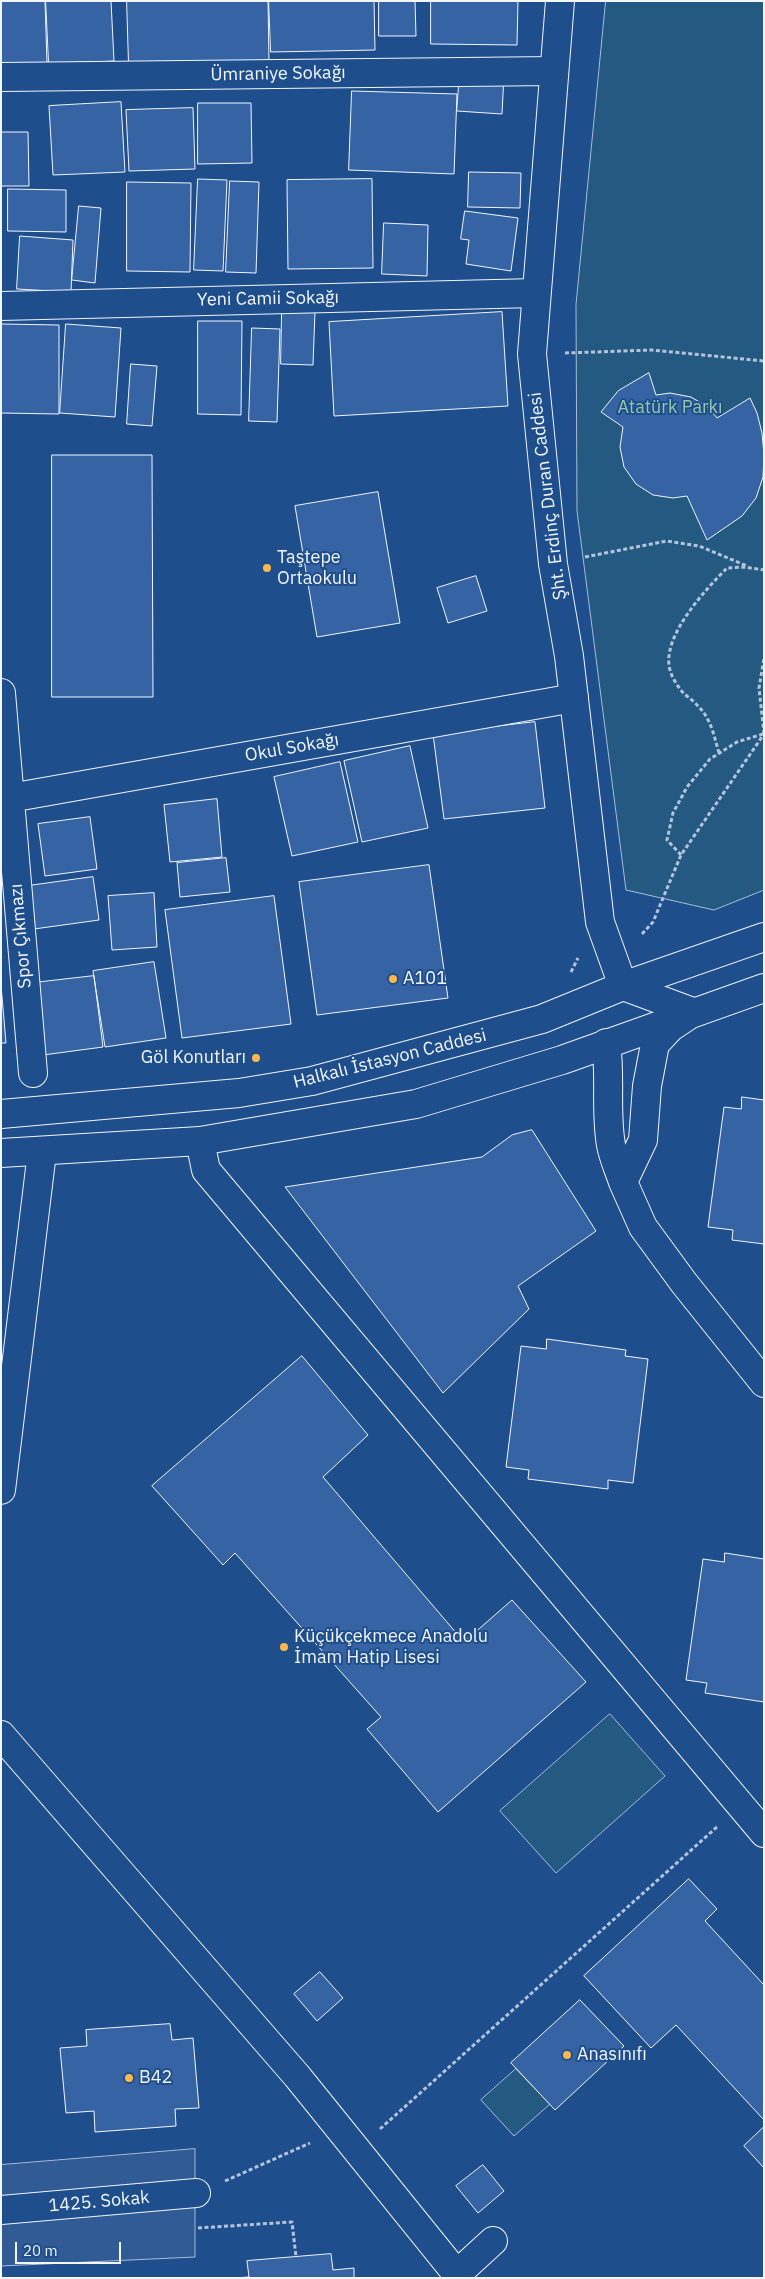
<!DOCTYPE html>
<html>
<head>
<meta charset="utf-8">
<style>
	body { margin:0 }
	#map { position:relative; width:765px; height:2279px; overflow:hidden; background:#1f4e8c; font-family:"IBM Plex Sans",sans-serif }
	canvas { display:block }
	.frame { position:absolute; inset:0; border:2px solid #f2f6ff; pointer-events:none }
	.scale { position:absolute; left:15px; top:2242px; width:106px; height:22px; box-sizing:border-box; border:2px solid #f2f6ff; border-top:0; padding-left:6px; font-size:15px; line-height:18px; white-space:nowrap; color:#f2f6ff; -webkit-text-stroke:4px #1f4e8c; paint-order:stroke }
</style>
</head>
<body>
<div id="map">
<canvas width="765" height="2279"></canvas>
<div class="frame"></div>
<div class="scale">20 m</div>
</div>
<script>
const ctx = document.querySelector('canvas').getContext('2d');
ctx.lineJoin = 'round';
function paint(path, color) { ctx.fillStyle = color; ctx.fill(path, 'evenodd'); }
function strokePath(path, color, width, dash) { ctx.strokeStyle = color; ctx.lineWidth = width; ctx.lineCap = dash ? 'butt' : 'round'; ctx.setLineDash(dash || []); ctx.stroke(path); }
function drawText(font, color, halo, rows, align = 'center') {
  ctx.font = font + ' "IBM Plex Sans",sans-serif'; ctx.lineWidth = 4; ctx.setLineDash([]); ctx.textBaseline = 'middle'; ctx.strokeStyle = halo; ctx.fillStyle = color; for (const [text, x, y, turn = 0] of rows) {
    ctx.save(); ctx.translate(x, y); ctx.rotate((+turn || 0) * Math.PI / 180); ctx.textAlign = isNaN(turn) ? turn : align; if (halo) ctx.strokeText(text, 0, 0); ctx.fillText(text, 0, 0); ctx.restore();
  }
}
const green = new Path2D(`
	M606,1H764V890L714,910L626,890L577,511L576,305Z
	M610,1714L665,1776L556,1873L500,1811Z
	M516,2069L550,2104L514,2136L481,2100Z`);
paint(green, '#245a82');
strokePath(green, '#a8bbd7', 1);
const parking = new Path2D(`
	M195,2149V2257L1,2266V2165Z`);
paint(parking, '#305b95');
strokePath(parking, '#a8bbd7', 1);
const building = new Path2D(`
	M1,1H45L47,63L1,64Z
	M46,1H111L114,61L49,64Z
	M127,1H268L269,62L129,66Z
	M269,1H374L375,50L271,52Z
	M379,1H415L416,36H379Z
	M431,1H518L517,45L431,44Z
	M460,72L504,75L502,114L457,111Z
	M352,91L457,94L454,174L349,170Z
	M121,102L125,172L53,175L49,106Z
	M198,103H251L252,163L198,164Z
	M193,108L195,169L129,171L126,110Z
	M1,132H28L29,186H1Z
	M469,172L521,173L520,208L468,207Z
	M198,179L227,180L223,271L194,270Z
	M372,179L373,268L288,269L287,180Z
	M230,181L259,182L256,273L226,272Z
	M127,182L191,183L190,272L127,271Z
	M8,189L66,190V232L8,231Z
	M79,206L101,208L95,283L72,280Z
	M465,211L518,218L511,271L466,264L469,240L461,239Z
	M384,223L428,225L427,276L382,274Z
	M20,236L73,240L71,292L17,289Z
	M282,311L315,312L313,365L281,364Z
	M502,312L508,406L334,416L329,322Z
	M198,321H242L241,415L198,414Z
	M1,324L59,325V414L1,413Z
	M66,324L121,328L115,417L60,413Z
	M252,328L280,329L277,422L249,421Z
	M131,364L157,366L152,426L127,424Z
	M649,373L656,395L670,393L691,397L708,407L717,418L750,398L757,413L762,433L764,455L763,477L756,498L742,516L707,540L687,496L673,498L653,495L636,484L624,467L620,447L623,427L601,412L618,391Z
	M52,455H152L153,697H52Z
	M378,492L400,623L317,637L295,506Z
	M476,576L487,611L448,623L437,588Z
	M535,722L545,808L444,819L433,734Z
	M410,746L428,828L362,842L344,761Z
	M340,762L358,842L292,856L274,777Z
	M217,799L222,857L170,862L164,805Z
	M90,817L97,869L45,876L38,824Z
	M226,858L230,892L180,897L177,863Z
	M429,865L448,998L317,1015L299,882Z
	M93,877L99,920L34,929L28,886Z
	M154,893L157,947L112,950L108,896Z
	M274,896L291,1024L182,1038L165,910Z
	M154,962L166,1038L105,1047L93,971Z
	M94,976L103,1047L43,1055L33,983Z
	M1,985L6,1043H1Z
	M742,1097L764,1100V1244L732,1240L733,1230L708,1227L724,1107L741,1109Z
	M532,1130L596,1231L518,1286L529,1309L443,1393L285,1187L482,1157L512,1135Z
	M547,1339L626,1350L625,1356L648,1359L633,1483L608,1480V1489L528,1479L529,1470L506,1467L521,1346L546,1349Z
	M302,1356L368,1435L323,1477L464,1642L512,1600L586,1682L438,1812L367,1729L381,1717L235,1553L223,1565L152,1486Z
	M725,1553L764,1559V1702L705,1693L707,1683L686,1680L703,1559L724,1562Z
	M689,1879L717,1909L705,1921L764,1985V2120L676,2025L651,2048L584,1976Z
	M320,1972L343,1998L317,2021L294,1994Z
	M580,2000L624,2046L555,2110L511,2063Z
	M170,2024L172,2040L193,2038L199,2108L175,2109L176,2126L95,2132L94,2111L66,2113L60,2048L87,2046L86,2030Z
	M764,2127V2168L744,2146Z
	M483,2165L504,2191L478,2213L456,2186Z
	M331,2254L333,2270L354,2268V2278H232L249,2277L247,2261Z`);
paint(building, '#3563a3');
strokePath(building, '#f2f6ff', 1);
const minor = new Path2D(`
	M1,77L554,71
	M1,306L536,293
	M1,693L33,1073
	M10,798L574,698
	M606,1043C611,1077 605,1111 611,1145C613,1157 619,1170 623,1182L643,1140L647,1086L655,1044L671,1027L686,1017
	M200,1141L206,1170L764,1833
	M623,1182L643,1227L684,1283L764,1383
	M1,1490L42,1152
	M1,1735L297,2076L460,2278
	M1,2210L196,2193
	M457,2274L493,2241`);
const major = new Path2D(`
	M560,1L532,354L553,564L569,656L600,922L623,986
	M623,986L693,1012
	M1,1114L239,1093L312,1081L542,1019L623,986L764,937
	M1,1153L200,1141L416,1104L562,1060L764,988`);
strokePath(minor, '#f2f6ff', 30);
strokePath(major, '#f2f6ff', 30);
strokePath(new Path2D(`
	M565,353L652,350L764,361
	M585,557L667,541L699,546L747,566
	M764,734L759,688L764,658
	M719,753C714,736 711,718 697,705C692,699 684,695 680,689C675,682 670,674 669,665C665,633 706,589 727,568L744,567L764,570
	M681,855L667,840L673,813L687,787L710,759L737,742L763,734
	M642,934L653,922L681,855L764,734
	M571,972L578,958
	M380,2129L718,1826
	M225,2181L310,2143
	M198,2228L292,2222L296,2257`), '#b3c4dc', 3, [4, 2.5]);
strokePath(minor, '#1f4e8c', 28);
strokePath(major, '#1f4e8c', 28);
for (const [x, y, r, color] of [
	[267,568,5,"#ffb74d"],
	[393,979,5,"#ffb74d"],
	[256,1058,5,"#ffb74d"],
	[284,1647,5,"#ffb74d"],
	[567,2055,5,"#ffb74d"],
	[129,2078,5,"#ffb74d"]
]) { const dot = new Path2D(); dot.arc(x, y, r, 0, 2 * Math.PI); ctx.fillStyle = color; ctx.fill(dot); strokePath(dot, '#1f4e8c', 2); }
drawText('18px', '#f2f6ff', '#1f4e8c', [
	["Ümraniye Sokağı",278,74,-1],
	["Yeni Camii Sokağı",268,299,-1],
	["Şht. Erdinç Duran Caddesi",548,496,-97],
	["Okul Sokağı",292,748,-10],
	["Spor Çıkmazı",21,936,-95],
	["Halkalı İstasyon Caddesi",390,1059,-14],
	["1425. Sokak",99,2202,-5]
]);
drawText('18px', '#97c8a6', '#1f4e8c', [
	["Atatürk Parkı",670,408]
]);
drawText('18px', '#f2f6ff', '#1f4e8c', [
	["Taştepe",277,558],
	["Ortaokulu",277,579],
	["A101",403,979],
	["Göl Konutları",246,1058,"right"],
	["Küçükçekmece Anadolu",294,1637],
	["İmam Hatip Lisesi",294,1658],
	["Anasınıfı",577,2055],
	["B42",139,2078]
], 'left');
</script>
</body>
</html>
